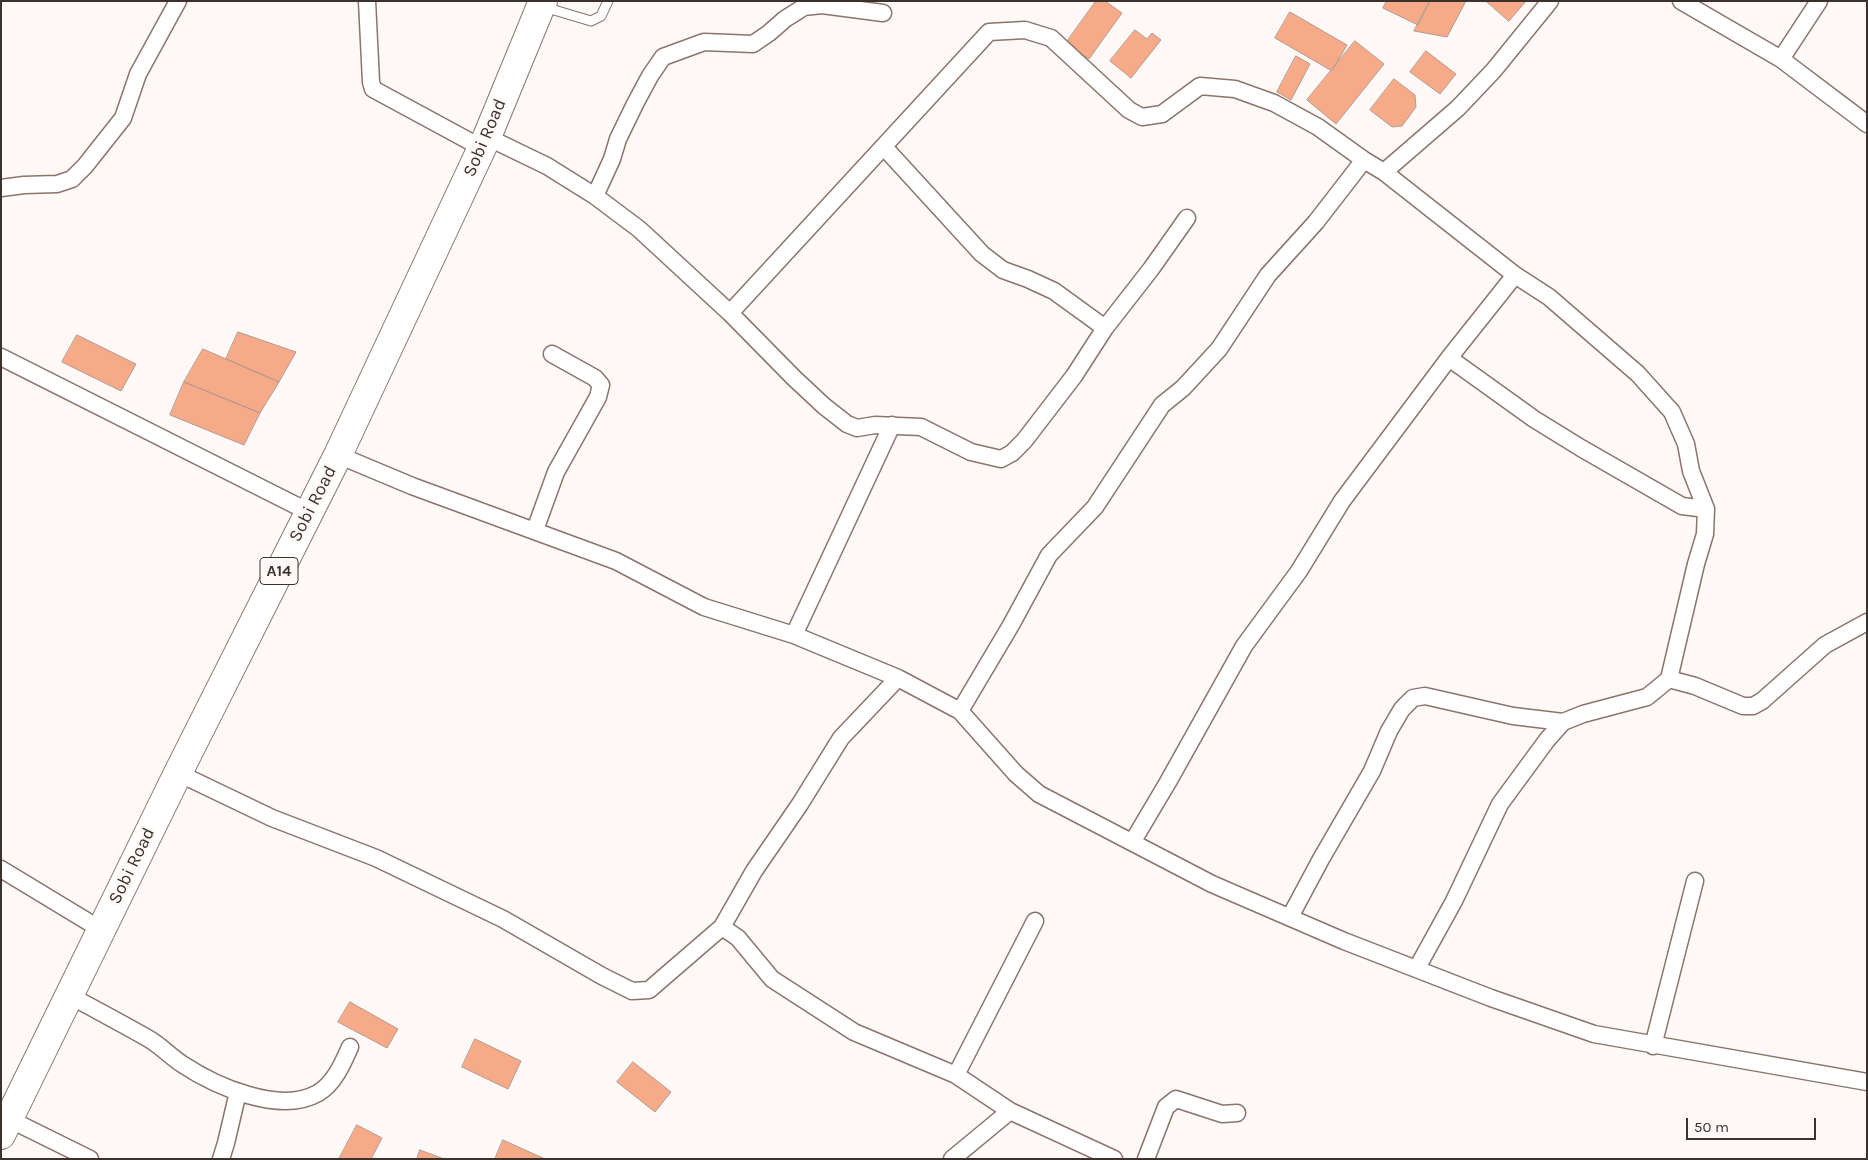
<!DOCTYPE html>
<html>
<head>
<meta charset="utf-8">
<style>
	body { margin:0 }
	#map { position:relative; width:1868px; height:1160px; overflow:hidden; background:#fef8f6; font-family:Karla,sans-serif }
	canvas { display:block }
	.frame { position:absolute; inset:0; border:2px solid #3b312d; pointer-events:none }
	.scale { position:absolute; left:1686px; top:1118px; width:130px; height:22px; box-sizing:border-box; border:2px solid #3b312d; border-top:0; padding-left:6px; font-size:15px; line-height:18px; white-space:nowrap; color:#3b312d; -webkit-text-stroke:4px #fef8f6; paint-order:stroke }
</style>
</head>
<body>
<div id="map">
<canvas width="1868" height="1160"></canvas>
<div class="frame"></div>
<div class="scale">50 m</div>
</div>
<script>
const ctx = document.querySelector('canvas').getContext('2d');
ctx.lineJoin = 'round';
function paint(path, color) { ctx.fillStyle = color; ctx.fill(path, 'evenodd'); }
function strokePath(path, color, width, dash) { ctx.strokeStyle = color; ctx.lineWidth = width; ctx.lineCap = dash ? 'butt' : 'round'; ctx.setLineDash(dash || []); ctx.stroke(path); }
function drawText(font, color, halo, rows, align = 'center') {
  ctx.font = font + ' Karla,sans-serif'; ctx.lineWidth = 5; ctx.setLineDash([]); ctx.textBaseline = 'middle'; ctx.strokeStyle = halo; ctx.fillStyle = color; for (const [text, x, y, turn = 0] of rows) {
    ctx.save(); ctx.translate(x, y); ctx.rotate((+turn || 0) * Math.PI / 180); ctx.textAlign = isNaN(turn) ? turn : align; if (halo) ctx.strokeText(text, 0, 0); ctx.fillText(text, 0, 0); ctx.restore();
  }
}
const building = new Path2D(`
	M1096,1H1105L1122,13L1089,59L1066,43Z
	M1387,1H1430L1418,25L1383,8Z
	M1430,1H1466L1447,37L1414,31Z
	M1486,1H1526L1509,21Z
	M1290,12L1347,45L1332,71L1275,38Z
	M1135,30L1147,39L1152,33L1161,40L1131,78L1110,61Z
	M1355,41L1384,64L1336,124L1307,100Z
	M1426,51L1456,74L1440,94L1410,72Z
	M1296,56L1310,64L1291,100L1277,92Z
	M1394,79L1415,95L1416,107L1402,126L1392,127L1370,110Z
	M238,332L296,352L279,382L226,359Z
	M77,335L136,364L121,391L62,362Z
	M203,349L279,382L260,413L184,382Z
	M184,382L260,413L244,445L170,415Z
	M350,1002L398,1029L387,1048L338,1022Z
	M475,1039L521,1061L508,1089L462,1067Z
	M633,1062L671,1092L655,1112L617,1082Z
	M357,1125L382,1138L371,1159H339Z
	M503,1140L545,1159H495Z
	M420,1150L444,1159H417Z`);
paint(building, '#f7aa87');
strokePath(building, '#b29a90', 1);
const service = new Path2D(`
	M544,7L591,21L601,16L608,1`);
const minor = new Path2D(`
	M367,1L371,82L373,89L482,148
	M1681,1L1781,59L1867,124
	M1781,59L1819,1
	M487,137L547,166L595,196L639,229L730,313L794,378L824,406L847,424L857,428L875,425L921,427L971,452L1001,459L1012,453L1024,441L1074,376L1105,328L1151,269L1187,218
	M884,147L982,254L1003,270L1028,279L1054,291L1105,328
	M1384,172L1458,108L1494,70L1550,1
	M1,188L24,185L57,184L72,179L85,166L123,118L138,74L178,1
	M595,196L612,159L618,139L635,104L650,76L663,57L704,42L753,44L769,33L785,19L804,7L822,5L883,13
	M730,313L989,32L1025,30L1051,38L1129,110L1142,117L1162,114L1200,86L1235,89L1274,103L1318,127L1364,160L1384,172L1515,275L1549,297L1638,374L1672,412L1686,444L1691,471L1706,509L1705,534L1696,564L1669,679L1647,697L1583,714L1563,722L1547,740L1500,804L1454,901L1417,968
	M1,357L309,512
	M1449,358L1534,419L1581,448L1682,506L1706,509
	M338,455L412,486L616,561L704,607L794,635L898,678L960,711L1016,774L1039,794L1212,884L1344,941L1491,998L1594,1034L1867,1082
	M535,530L556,472L598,397L601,385L595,378L552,354
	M794,635L892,425
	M1669,679L1695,686L1743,706H1753L1762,701L1825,645L1867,622
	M960,711L1011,625L1049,555L1095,507L1162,405L1183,388L1219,349L1268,275L1316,222L1364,160
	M178,773L272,818L376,858L503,919L602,976L632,991L649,990L722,927L754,871L800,804L841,738L898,678
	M1133,841L1168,782L1244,646L1299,571L1342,501L1449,358L1515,275
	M1,869L100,929
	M1290,917L1321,859L1372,771L1389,731L1402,709L1413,698L1425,696L1513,716L1563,722
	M722,927L738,938L772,979L854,1032L956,1075L1010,1111L1114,1159
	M69,995C96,1010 123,1024 149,1039C161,1046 171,1057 182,1064C215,1086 280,1115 318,1093C334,1084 343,1063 350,1047
	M1653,1046L1695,881
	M956,1075L1035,921
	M9,1119L90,1159
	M221,1159L226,1143L238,1092
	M952,1159L1010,1111
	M1146,1159L1166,1107L1176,1099L1222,1114L1237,1113`);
const trunk = new Path2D(`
	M1,1135L178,773L338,455L487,137L543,1`);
strokePath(service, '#8b746b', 11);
strokePath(minor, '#8b746b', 19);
strokePath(trunk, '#8b746b', 30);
strokePath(service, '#fff', 9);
strokePath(minor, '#fff', 16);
strokePath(trunk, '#fff', 28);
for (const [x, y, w] of [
	[279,571,38]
]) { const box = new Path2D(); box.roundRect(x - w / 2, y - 13.5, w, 27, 4); ctx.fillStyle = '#fef8f6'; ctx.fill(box); strokePath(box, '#3b312d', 1); }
drawText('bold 16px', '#3b312d', null, [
	["A14",279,571]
]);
drawText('18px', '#3b312d', '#fef8f6', [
	["Sobi Road",485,138,-67],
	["Sobi Road",313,504,-63],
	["Sobi Road",132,866,-64]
]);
</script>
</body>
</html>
